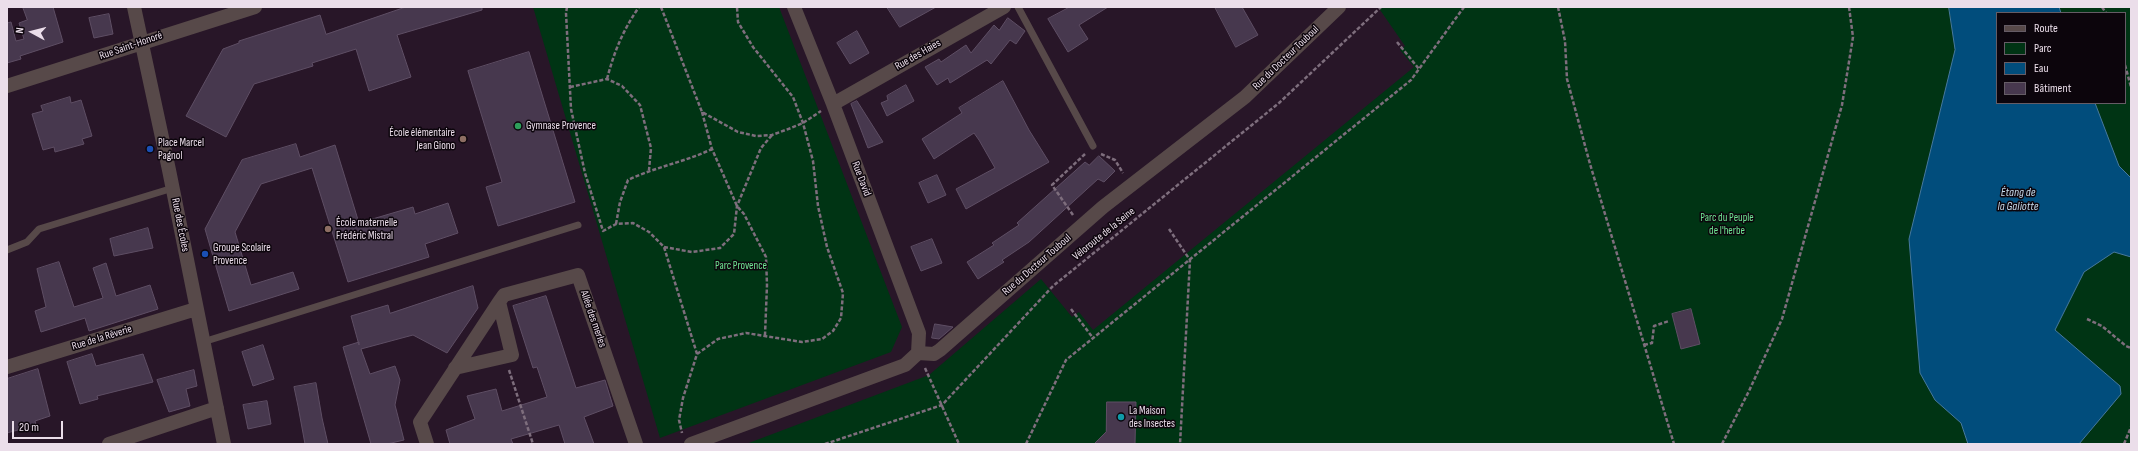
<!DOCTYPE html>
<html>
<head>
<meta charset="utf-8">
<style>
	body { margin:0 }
	#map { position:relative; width:2138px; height:451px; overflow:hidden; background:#281628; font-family:"Sofia Sans Condensed",sans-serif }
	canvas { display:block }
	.frame { position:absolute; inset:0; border:8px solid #ebdeea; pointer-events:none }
	.legend { position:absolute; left:1996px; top:12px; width:130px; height:92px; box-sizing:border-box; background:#0c050c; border:1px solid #655c65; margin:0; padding:5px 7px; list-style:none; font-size:12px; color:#ebdeea }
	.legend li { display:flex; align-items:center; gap:8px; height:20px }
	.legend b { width:20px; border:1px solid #655c65 }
	.north { position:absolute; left:12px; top:12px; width:40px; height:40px; -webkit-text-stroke:3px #0c050c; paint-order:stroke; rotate:277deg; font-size:11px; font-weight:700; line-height:16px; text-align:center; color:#ebdeea }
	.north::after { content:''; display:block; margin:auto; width:14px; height:18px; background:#ebdeea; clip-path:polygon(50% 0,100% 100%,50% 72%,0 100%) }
	.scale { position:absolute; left:12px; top:421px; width:51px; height:18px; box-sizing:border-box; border:2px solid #ebdeea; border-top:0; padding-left:5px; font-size:12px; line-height:14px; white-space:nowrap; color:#ebdeea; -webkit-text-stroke:3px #0c050c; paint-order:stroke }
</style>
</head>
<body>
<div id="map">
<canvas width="2138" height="451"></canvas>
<div class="frame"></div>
<ul class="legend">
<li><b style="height:5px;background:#574949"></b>Route</li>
<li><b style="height:11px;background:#003414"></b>Parc</li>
<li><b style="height:11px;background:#014d7c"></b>Eau</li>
<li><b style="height:11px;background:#47384e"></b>Bâtiment</li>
</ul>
<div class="north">N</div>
<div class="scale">20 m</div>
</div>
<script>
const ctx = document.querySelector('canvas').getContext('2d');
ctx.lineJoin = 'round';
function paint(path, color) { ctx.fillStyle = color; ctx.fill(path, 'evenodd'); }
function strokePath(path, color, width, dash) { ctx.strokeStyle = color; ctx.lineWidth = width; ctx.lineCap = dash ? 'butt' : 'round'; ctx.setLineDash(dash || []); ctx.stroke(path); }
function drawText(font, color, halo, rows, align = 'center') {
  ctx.font = font + ' "Sofia Sans Condensed",sans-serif'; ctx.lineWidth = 3; ctx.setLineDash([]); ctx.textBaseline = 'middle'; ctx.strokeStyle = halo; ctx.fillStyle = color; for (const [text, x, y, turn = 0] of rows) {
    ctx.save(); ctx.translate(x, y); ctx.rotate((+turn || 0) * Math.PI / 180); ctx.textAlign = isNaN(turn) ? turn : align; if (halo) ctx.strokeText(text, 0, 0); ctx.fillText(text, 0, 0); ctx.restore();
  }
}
paint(new Path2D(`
	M533,7H779L902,327L891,352L660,438Z
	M1378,7H2131V444H746L929,375L1041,279L1072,317L1079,312L1093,330L1414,67L1400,50L1405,46ZM1997,13H2125V103H1997Z`), '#003414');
const water = new Path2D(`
	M1949,7H2059L2061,13H1997V103H2095L2119,166L2131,178V257L2114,252L2084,272L2055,330L2120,386L2121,394L2079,444H1968L1961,423L1935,400L1920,373L1909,239L1955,50Z`);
paint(water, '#014d7c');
strokePath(water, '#47789d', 1);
const building = new Path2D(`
	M23,7H53L63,42L20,56L21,59L7,63V23L11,22L16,41L24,39L19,23L27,20Z
	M406,7H482V10L397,35L411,77L369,91L356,49L312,63L313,66L254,84L226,137L186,116L223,49L239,43V41L320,15L326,34Z
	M887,7H936L900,27Z
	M1070,7H1108L1079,25L1088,39L1068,52L1048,19Z
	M1215,7H1242L1258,35L1236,47Z
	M109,14L113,34L94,38L89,18Z
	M1008,18L1025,31L1016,44L1010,40L991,64L987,60L950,83L948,78L937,85L925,67L939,59L941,62L966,45L971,53L994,25L999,30Z
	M857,31L869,53L850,64L837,43Z
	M529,52L575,202L498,226L486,187L502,182L468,71Z
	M1003,81L1029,130L1049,162L966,209L956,189L995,168L979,140L974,133L934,159L922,139L962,113L959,108Z
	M906,85L914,101L887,116L881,103L888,100L887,96Z
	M70,97L71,103L81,100L92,136L82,139L84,144L55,152L54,147L43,150L32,114L43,111L41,106Z
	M857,101L883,142L868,148L851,104Z
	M296,144L300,157L335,145L359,223L413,207L415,214L448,203L458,233L425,244L429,257L348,282L312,168L261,184L235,232L251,285L293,272L299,289L229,311L205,229L242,160Z
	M1099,156L1115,171L1104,182L1098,179L1029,242L1002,260L1004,262L978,279L967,262L994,245L992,243L1019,225L1017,223L1085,162L1089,165Z
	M937,175L946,195L928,203L919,183Z
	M148,228L153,248L114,256L110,239Z
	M932,239L942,263L921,271L911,247Z
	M59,262L74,307L103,298L93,268L106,263L116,296L150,285L158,309L89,331L85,318L41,332L35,311L46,307L37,269Z
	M473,286L478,308L447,353L413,335L361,349L370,374L395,366L400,380L395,405L404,440L387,444H371L343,347L359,342V345L351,316L388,305L390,313Z
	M546,296L576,388L605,380L613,406L584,417L594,444H565L559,425L511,439L513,444H450L446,430L475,419L467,396L496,389L502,411L547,397L537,367L533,368L513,306Z
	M1691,309L1700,344L1681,349L1672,314Z
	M935,324L953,327L939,339L932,338Z
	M263,345L274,379L253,386L242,352Z
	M92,354L96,366L143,354L153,382L97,396L98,399L80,404L67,362Z
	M38,369L50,416L35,421L36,425L7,433V379Z
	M194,370L197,386L186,389L190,406L169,412L157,380Z
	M316,383L322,418L328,444H305L298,406L294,387Z
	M267,401L271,424L248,429L243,405Z
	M1107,402H1136L1135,444H1094L1106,432Z`);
paint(building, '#47384e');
strokePath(building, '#5e4e64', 1);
strokePath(new Path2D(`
	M567,7L566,13L571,109L585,173L603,231L616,224L633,223L649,232L664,247L697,354L683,398L679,420L682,433
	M661,7L702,112L738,132L756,136L772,135L791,128L803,123L821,111
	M1558,7L1565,41L1567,79L1590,164L1674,444
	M2102,7L2106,13
	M1397,42L1419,69
	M2125,65L2131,87
	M607,79C614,52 623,30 639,7
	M570,87L607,79L622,86L640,105L651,148L649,170
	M702,112L712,149L737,206L744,214L766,257L767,285L765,335
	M1101,154L1115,160L1123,173
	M1073,215L1052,185L1085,154
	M616,224L620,202L628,180C655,167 685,162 712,149
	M1169,229L1190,260L1180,444
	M664,247L692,252L720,248L734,234L737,206L761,148L772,135
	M1071,309L1093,338
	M2087,319L2102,326L2126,346L2131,348
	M1644,345L1652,343L1654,326L1669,321
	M697,354L718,339L746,333L802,342L822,339L833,331L841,318L843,293L827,247L818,206L813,161L803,123L793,97L753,47L738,22L737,7
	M925,368L959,444
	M509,370L533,444
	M825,444L942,405L1053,286L1279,103L1381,7
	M1026,444L1066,360L1411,80L1464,7
	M1722,444L1749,391L1782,319L1842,105L1853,37L1849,7
	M2124,444L2131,427`), '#7e6e7d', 2.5, [4, 2]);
strokePath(new Path2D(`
	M1018,7L1093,146
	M7,250L27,242L39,229L173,188
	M203,342L578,225`), '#574949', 7);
strokePath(new Path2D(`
	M134,7L169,170L224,444
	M794,7L833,104L919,333L918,353
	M7,86L255,7
	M833,104L1004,7
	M499,302L504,295L578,275L636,444
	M7,367L196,309
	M109,444L217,408
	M427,444L420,422L499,302L512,355L455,368
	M691,444L905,365L918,353L934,354L940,350L1103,207L1245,97L1339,7`), '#574949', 14);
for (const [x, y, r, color] of [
	[518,126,4,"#2e9e5b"],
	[463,139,4,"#8d6e63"],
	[150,149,4,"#1a4fb4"],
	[328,229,4,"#8d6e63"],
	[205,254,4,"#1a4fb4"],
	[1121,417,4,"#0f9aa8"]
]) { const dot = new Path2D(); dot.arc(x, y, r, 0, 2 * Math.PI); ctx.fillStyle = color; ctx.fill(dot); strokePath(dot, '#0c050c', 1.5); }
drawText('11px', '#ebdeea', '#0c050c', [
	["Rue Saint-Honoré",131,46,-19],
	["Rue des Haies",918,55,-30],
	["Rue du Docteur Touboul",1286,58,-44],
	["Rue David",861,179,69],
	["Rue des Écoles",180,225,79],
	["Véloroute de la Seine",1104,234,-39],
	["Rue du Docteur Touboul",1037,265,-41],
	["Allée des merles",593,319,71],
	["Rue de la Rêverie",102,338,-17]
]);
drawText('11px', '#ebdeea', '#0c050c', [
	["Gymnase Provence",526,126],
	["École élémentaire",455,133,"right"],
	["Jean Giono",455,146,"right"],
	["Place Marcel",158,143],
	["Pagnol",158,156],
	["École maternelle",336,223],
	["Frédéric Mistral",336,236],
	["Groupe Scolaire",213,248],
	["Provence",213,261],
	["La Maison",1129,411],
	["des Insectes",1129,424]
], 'left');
drawText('11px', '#6fe493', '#0c050c', [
	["Parc du Peuple",1727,218],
	["de l'herbe",1727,231],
	["Parc Provence",741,266]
]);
drawText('italic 12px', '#c8dced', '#0c050c', [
	["Étang de",2018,193],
	["la Galiotte",2018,207]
]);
</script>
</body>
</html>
